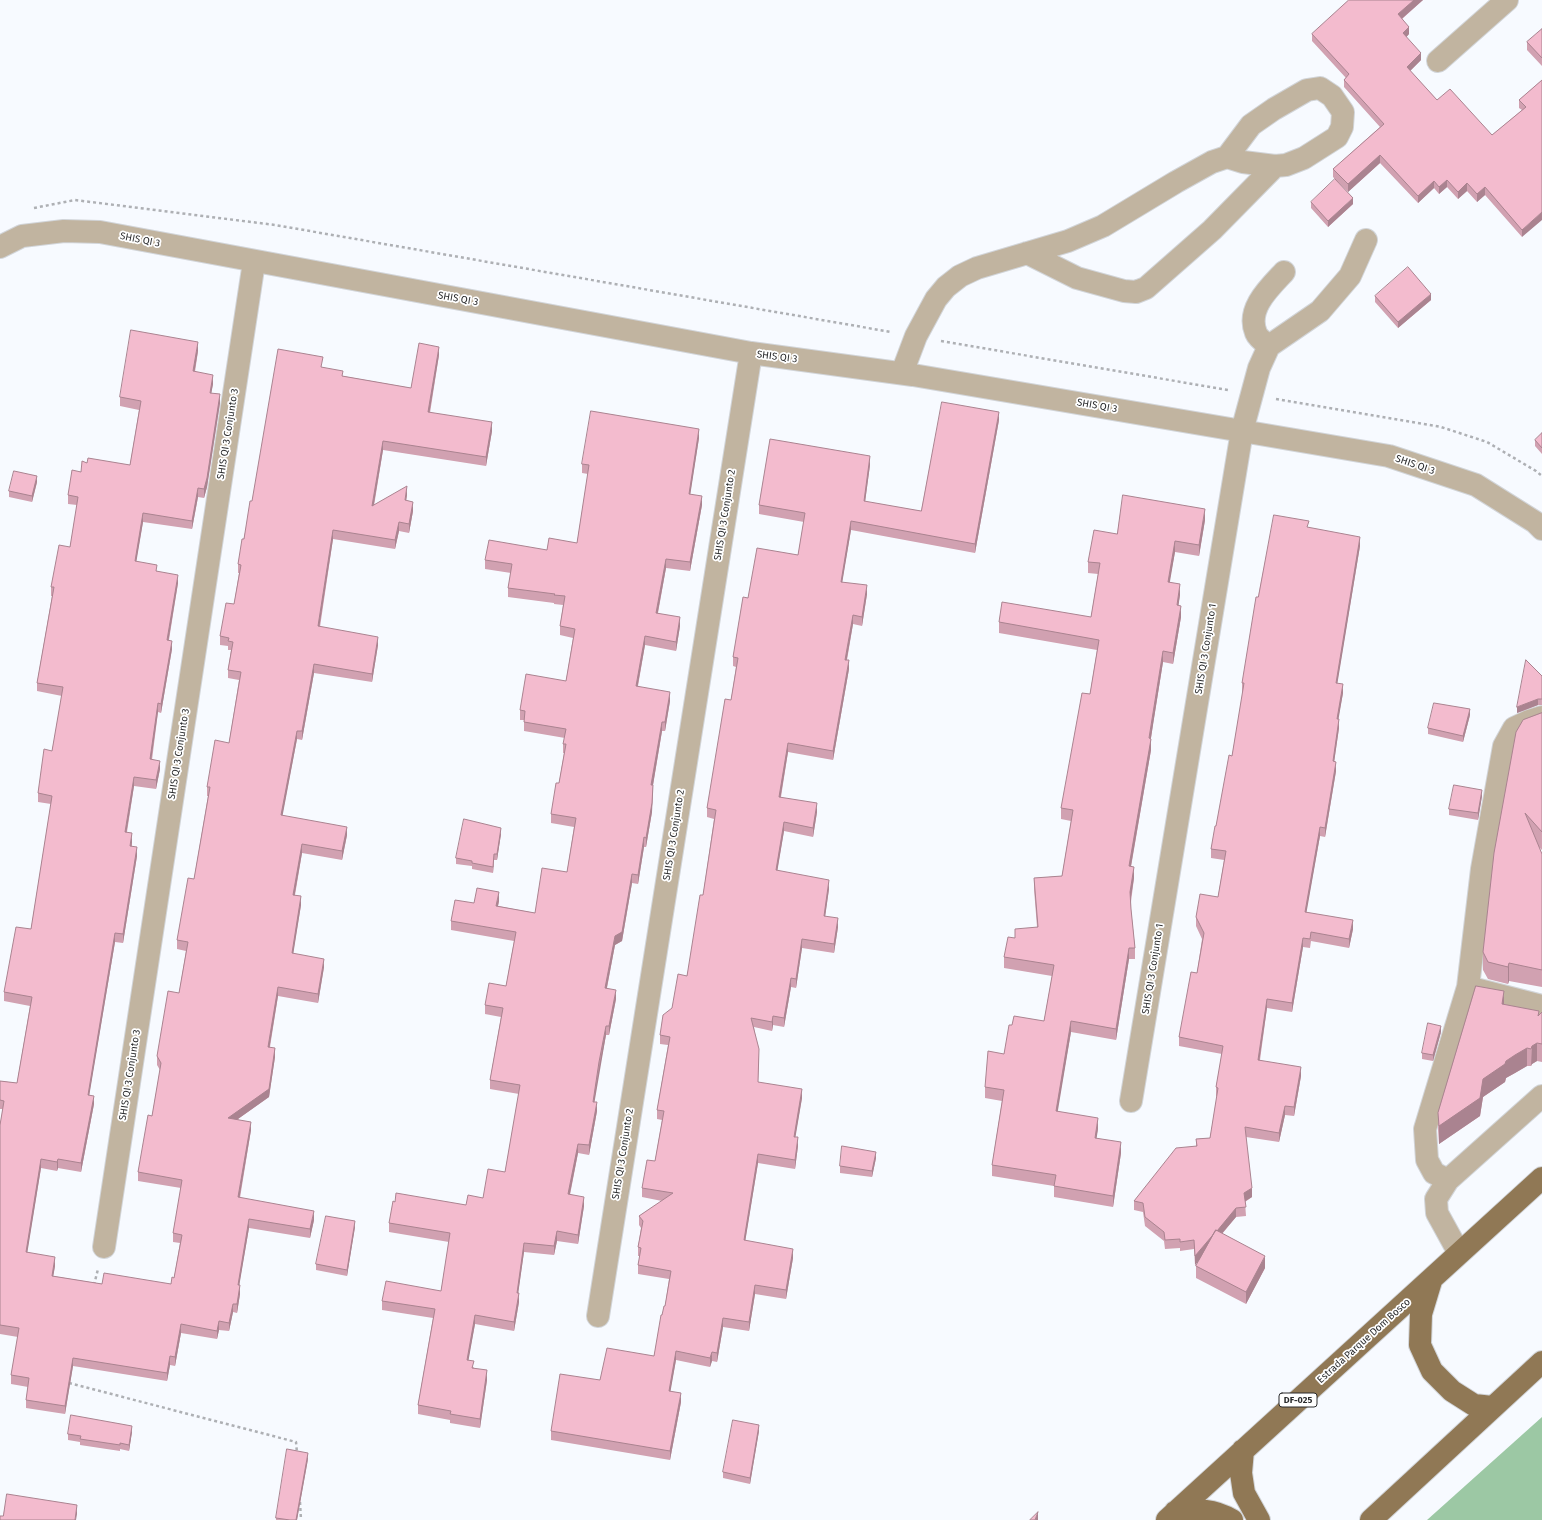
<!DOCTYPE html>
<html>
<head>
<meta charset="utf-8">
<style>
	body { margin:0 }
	canvas { display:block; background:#f7faff }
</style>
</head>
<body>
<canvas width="1542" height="1520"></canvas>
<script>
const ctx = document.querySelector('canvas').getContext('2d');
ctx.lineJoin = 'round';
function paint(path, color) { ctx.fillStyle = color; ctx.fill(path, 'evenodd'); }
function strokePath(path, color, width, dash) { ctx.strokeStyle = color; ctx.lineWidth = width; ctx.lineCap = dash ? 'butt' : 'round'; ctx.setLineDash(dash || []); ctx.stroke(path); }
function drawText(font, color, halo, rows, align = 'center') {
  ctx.font = font + ' "Fira Sans",sans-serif'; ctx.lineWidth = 3.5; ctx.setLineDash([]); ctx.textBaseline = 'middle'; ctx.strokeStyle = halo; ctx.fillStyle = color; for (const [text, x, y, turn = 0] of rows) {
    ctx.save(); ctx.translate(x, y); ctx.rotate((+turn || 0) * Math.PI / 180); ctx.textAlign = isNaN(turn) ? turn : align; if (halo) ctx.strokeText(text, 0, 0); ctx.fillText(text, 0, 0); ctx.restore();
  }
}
paint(new Path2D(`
	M1542,1417V1520H1427Z`), '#9cc8a4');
const minor = new Path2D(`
	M1438,61L1507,0
	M0,247L22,236L64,231L100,232L751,353L913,375L1389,456L1476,485L1535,522L1542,529
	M1027,253L1077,278L1124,291L1136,292L1146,288L1212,230L1275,166
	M1269,346C1265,343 1258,338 1256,333C1246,309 1269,288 1284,272
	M902,373L916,336L936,299L946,287L960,276L977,268L1068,241L1103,226L1176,182L1212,162L1227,157L1251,125L1274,109L1307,90L1320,88L1332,96L1343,112L1342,127L1337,137L1304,158L1286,165L1275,166L1243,162L1227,157
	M1475,989L1542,1006
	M1131,1101L1242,431L1259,368L1269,346L1320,311L1350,276L1366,240
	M1448,1180L1434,1173L1427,1160L1425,1129L1468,987L1482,869L1504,746L1514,728L1529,721L1542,717
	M104,1247L254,262
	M1459,1253L1437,1213L1436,1199L1448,1180L1542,1096
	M598,1316L751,353`);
const major = new Path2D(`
	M1431,1281L1421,1314L1420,1345L1432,1371L1452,1391L1474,1405L1492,1407
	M1243,1450L1241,1473L1244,1493L1259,1520
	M1175,1512C1198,1510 1211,1508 1232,1520
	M1167,1520L1542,1178
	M1371,1520L1542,1362`);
strokePath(minor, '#d2d5d9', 24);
strokePath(major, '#d2d5d9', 24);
strokePath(new Path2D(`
	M34,208L75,200L275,225L891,332
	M941,341L1228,390
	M1276,399L1441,427L1487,442L1536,471L1542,476
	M94,1285L98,1269
	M69,1383L296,1442L297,1453
	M300,1502L301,1520`), '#aeb0b4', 2.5, [3, 3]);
strokePath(minor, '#c1b4a0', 22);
strokePath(major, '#907855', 22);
paint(new Path2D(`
	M1349,0H1423L1402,19L1409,34L1406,37L1421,60L1410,71L1437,100L1492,135L1522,110L1519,108V100L1542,80L1522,237L1485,195L1477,202L1467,191L1458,199L1447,187L1439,194L1434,188L1418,203L1380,163L1348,192L1333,177V169L1380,127L1344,87V80L1346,78L1312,41V34Z
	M1542,29V66L1527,50V42Z
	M1311,202L1353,204L1328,227L1311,208Z
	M1375,296L1431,300L1398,328L1375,302Z
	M198,351L195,372L213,384L211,393L220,403L207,487L204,498L198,497L192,529L143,522L136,561L157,571L178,583L169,640L172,649L161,713L158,712L152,760L160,769L156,789L134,786L127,832L132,842V846L137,856L123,943L115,942L89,1095L94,1104L81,1172L58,1168L57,1171L41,1168L27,1252L55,1266L53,1276L102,1284H171L174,1278L180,1243L173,1242V1233L181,1188L138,1181V1172L152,1116L160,1070L157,1065V1056L179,993L186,951L177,949V940L194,879L208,796H207V787L229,743L239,680L228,678V670L231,650H228V646L220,645V636L234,604L239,573H238V564L252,501L323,367L343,376L411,388L439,355L430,413L492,431L486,466L383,450L374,506L407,495L406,500L413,511L409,533L399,531L395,549L333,539L320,627L378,645L372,682L314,673L302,740L297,739L282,816L347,835L342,860L302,853L295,895L301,905L293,953L324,967L318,1003L278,996L270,1047L275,1057L269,1097L238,1119L251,1130L240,1198L314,1220L310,1238L249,1228L239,1285L240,1294L237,1313L233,1312L229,1331L219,1330L217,1339L181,1333L175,1366L170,1365L167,1381L73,1366L65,1414L26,1408V1400L28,1387L11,1384V1375L18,1337L0,1334V1125L3,1109H0V1081L17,1083L30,1006L4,1001V992L31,929L51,804L38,802V793L52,751L62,696L37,691V683L52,596H51V587L70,547L77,505L68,504V495L81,472L87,463L130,465L139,410L120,406V397Z
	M999,420L975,553L851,530L842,582L867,594L862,626L853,624L847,660L849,669L833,760L788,752L781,797L817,812L813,837L784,831L777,871L829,889L825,916L838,927L834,953L802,948L796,988L791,987L784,1027L773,1025L772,1031L754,1027L759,1058L758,1082L802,1098L795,1137L798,1146L795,1169L758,1163L745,1241L793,1258L786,1299L755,1294L749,1331L723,1327L717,1362L712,1361L710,1367L676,1360L670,1391L681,1402L670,1460L551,1440V1431L600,1380L654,1356L662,1315L665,1306L669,1279L638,1274V1265L640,1256H638V1247L641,1228L639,1225V1216L662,1201L642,1197V1188L655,1161L662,1120L657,1119V1110L668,1045L660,1044V1035L687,976L703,895L714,819L707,817V808L731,700L736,667L733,666V657L748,598L798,555L804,522L759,514V505L870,465L865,502L921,511Z
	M1542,433V454L1535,446V440Z
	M699,438L690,494L702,505L690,571L666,568L658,613L680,626L676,651L645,645L638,686L670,701L665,731H662L653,785L652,812L646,847H644L638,884L632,883L622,941L615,945L607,988L616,999L609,1035H606L599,1071L594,1102L597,1111L589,1155L578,1153L570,1195L584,1206L578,1244L557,1241L554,1255L524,1252L518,1293L519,1302L514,1331L475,1324L468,1360L474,1368L487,1380L480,1428L450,1423V1420L418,1414V1405L433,1318L382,1310V1301L441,1291L449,1242L389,1232V1223L466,1205L483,1198L505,1172L519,1094L490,1089V1080L501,1017L485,1014V1005L506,986L514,941L451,930V921L474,903L499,901L498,906L535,913L567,872L574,827L551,823V814L559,783L564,753H563V744L565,738L524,731V720H520V710L566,681L573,638L560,635V626L563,605L554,604V603L508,597V588L511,573L485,569V560L547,550L577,543L588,474L582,473V464Z
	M37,482L32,502L9,497V491Z
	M1205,520L1199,556L1175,552L1169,583L1180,595L1178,606L1181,617L1173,664L1163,662L1153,724L1151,738V750L1131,867L1134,878L1131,902V909L1135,948V959H1129L1116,1040L1071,1032L1057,1111L1098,1129L1096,1138L1121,1153L1113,1207L1054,1197V1186L992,1176V1165L1002,1101L985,1098V1087L1004,1054L1012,1025L1044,1021L1052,976L1004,968V957L1015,938L1037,927L1034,889V878L1062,876L1071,821L1061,819V808L1090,694L1097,650L999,633V622L1091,617L1098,574L1088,573V562L1117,534Z
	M1309,528L1360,546L1337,683L1343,693L1338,719L1339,728L1334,762L1336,771L1325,837L1320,836L1306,912L1353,929L1349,948L1311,941L1310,948L1303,947L1292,1012L1267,1008L1260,1060L1301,1076L1294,1116L1285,1115L1279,1142L1246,1137L1252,1197L1245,1202L1246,1216L1236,1217L1222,1234L1265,1268L1246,1304L1196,1278V1266L1199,1260L1195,1265L1194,1249L1180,1251V1248L1165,1249L1164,1241L1145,1226L1143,1212L1134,1210V1201L1196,1146V1139L1210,1138L1217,1096H1216V1087L1222,1054L1179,1046V1037L1197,973L1202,939L1196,926V917L1218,897L1224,860L1211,858V849L1232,756L1243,692H1242V683Z
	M1542,676V705H1538L1517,713Z
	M1542,713V850L1539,847L1542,854V987L1509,981L1508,984L1488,979L1483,970V952Z
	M1470,715L1463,742L1428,734V728Z
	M1482,796L1478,820L1449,815V809Z
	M501,834L497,860H494L493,873L472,869V866L456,864V858Z
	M1504,1004L1539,1015L1542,1012V1062L1537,1061L1532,1064L1531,1066H1527L1515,1073L1506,1078L1505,1082L1483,1097L1480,1116L1439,1144L1438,1130V1113Z
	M1441,1032L1433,1061L1422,1059V1053Z
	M876,1158L872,1177L840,1173V1166Z
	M355,1227L347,1276L316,1270V1264Z
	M759,1431L750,1484L723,1478V1472Z
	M132,1432L129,1451L120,1449V1451L80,1445V1442L68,1440V1434Z
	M308,1459L297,1520H276V1518Z`), '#d1a1b1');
paint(new Path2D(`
	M1414,0H1423L1398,22V14Z
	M1409,27V34L1403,41V33Z
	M1421,53V60L1407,74V67Z
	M1380,155V163L1348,192V184Z
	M1447,180V187L1439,194V187Z
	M1434,181V188L1418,203V196Z
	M1467,183V191L1458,199V192Z
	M1485,187V195L1477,202V194Z
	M1353,198V204L1328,227V221Z
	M1542,212V220L1522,237V230Z
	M1431,294V300L1398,328V322Z
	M198,342V351L193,380V371Z
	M439,347V355L428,421V412Z
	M213,375V384L210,401V393Z
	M220,394V403L207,487L204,498V489Z
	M999,412V420L975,553V544Z
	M492,422V431L486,466V457Z
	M699,429V438L689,503V494Z
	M383,441V450L372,515V506Z
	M870,456V465L864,510V501Z
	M37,476V482L32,502V496Z
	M407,486V495L405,509V500Z
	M198,488V497L192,529V521Z
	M702,496V505L690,571V562Z
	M413,502V511L409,533V524Z
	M1205,509V520L1199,556V545Z
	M143,513V522L135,570V561Z
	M851,521V530L841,590V582Z
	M399,522V531L395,549V540Z
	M333,530V539L318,635V626Z
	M1360,537V546L1336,692V683Z
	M1175,541V552L1168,593V582Z
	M666,559V568L656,622V613Z
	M178,575V583L167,649V640Z
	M1180,584V595L1177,616V605Z
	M867,585V594L862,626V617Z
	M1181,606V617L1173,664V653Z
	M853,615V624L845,669V660Z
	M680,617V626L676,651V642Z
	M645,636V645L636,695V686Z
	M378,637V645L372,682V674Z
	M172,641V649L161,713V704Z
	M1163,651V662L1150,744L1151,739V750L1129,877V866Z
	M849,660V669L833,760V751Z
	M314,664V673L302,740V731Z
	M1343,684V693L1337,728V719Z
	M670,692V701L665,731V722Z
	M1538,699V705L1517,713V707Z
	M158,703V712L150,768V759Z
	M1470,709V715L1463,742V736Z
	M1339,719V728L1333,770V761Z
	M662,722V731L653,785L652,812L646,847V838L651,785Z
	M297,731V739L281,824V815Z
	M788,743V752L779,806V797Z
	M160,761V769L156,789V780Z
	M1336,762V771L1325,837V828Z
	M134,777V786L125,841V832Z
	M1482,790V796L1478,820V813Z
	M817,803V812L813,837V828Z
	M784,822V831L776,879V870Z
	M347,827V835L342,860V851Z
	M1320,827V836L1305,921V912Z
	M501,828V834L497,860V854Z
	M132,833V842L130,855V846Z
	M644,837V847L638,884V875Z
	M302,844V853L293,904V895Z
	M137,847V856L123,943V934Z
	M494,854V860L493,873V867Z
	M1134,867V878L1130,903V892Z
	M632,874V883L622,941L615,945L605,997V988L615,936Z
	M829,880V889L824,925V916Z
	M499,892V901L496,915V906Z
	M301,896V905L292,962V953Z
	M838,918V927L834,953V944Z
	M1353,920V929L1349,948V939Z
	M115,933V942L88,1103V1095Z
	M1303,938V947L1292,1012V1003Z
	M802,939V948L796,988V979Z
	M1129,948V959L1116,1040V1029Z
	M324,959V967L318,1003V994Z
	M1509,963V981L1508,984V967Z
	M791,978V987L784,1027V1018Z
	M278,987V996L268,1056V1047Z
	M616,990V999L609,1035V1026Z
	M1504,991V1009L1502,1004Z
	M1267,999V1008L1258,1069V1060Z
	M773,1016V1025L772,1031V1022Z
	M1071,1021V1032L1056,1122V1111Z
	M606,1026V1035L593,1111V1102Z
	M1441,1026V1032L1433,1061V1055Z
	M1537,1043V1061L1532,1064L1531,1066L1532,1046Z
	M275,1048V1057L269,1097L228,1126V1118Z
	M1527,1048V1066L1515,1073L1506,1078L1505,1082L1483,1097L1480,1116L1439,1144V1126L1483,1079L1506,1061L1515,1055Z
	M1301,1067V1076L1294,1116V1107Z
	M802,1089V1098L794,1146V1137Z
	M94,1096V1104L81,1172V1163Z
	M597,1102V1111L589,1155V1145Z
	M1285,1106V1115L1279,1142V1133Z
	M1098,1118V1129L1095,1149V1138Z
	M251,1122V1130L238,1206V1197Z
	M798,1137V1146L795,1169V1160Z
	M1121,1142V1153L1113,1207V1196Z
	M578,1144V1153L568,1203V1194Z
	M876,1152V1158L872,1177V1171Z
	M758,1154V1163L744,1249V1240Z
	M41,1159V1168L26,1261V1252Z
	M58,1159V1168L57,1171V1162Z
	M1252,1188V1197L1244,1202V1193Z
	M584,1197V1206L578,1244V1235Z
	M1236,1208V1217L1195,1265V1256Z
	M314,1211V1220L310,1238V1229Z
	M249,1219V1228L238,1293V1285Z
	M355,1221V1227L347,1276V1270Z
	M557,1231V1241L554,1255V1246Z
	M524,1243V1252L517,1302V1293Z
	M793,1249V1258L786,1299V1290Z
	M1265,1256V1268L1246,1304V1292Z
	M55,1257V1266L52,1284V1276Z
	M240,1285V1294L237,1313V1304Z
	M755,1285V1294L749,1331V1322Z
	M519,1293V1302L514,1331V1322Z
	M233,1304V1312L229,1331V1323Z
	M475,1315V1324L467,1369V1360Z
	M723,1318V1327L717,1362V1353Z
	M219,1321V1330L217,1339V1331Z
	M181,1324V1333L175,1366V1357Z
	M676,1351V1360L669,1400V1391Z
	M712,1352V1361L710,1367V1358Z
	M170,1356V1365L167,1381V1373Z
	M73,1358V1366L65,1414V1406Z
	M487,1370V1380L480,1428V1419Z
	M681,1393V1402L670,1460V1451Z
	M759,1425V1431L750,1484V1478Z
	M132,1426V1432L129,1451V1445Z
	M308,1453V1459L297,1520H296Z
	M77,1505V1514L76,1520H75Z
	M1038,1512V1520H1035Z`), '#aa8390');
const building = new Path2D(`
	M1349,0H1414L1398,14L1409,27L1403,33L1421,53L1407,67L1437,100L1450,89L1492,135L1526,107L1519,100L1542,80V212L1522,230L1485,187L1477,194L1467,183L1458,192L1447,180L1439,187L1434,181L1418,196L1380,155L1348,184L1333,169L1384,124L1344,80L1349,74L1312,34Z
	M1542,29V58L1527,42Z
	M1335,179L1353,198L1328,221L1311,202Z
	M1408,267L1431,294L1398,322L1375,296Z
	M131,330L198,342L193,371L213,375L210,393L220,394L207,478L204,489L198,488L192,521L143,513L135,561L157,565L156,571L178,575L167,640L172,641L161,704L158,703L150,759L160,761L156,780L134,777L125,832L132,833L130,846L137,847L123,934L115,933L88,1095L94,1096L81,1163L58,1159L57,1162L41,1159L26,1252L55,1257L52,1276L102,1284L104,1273L171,1284L172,1277L174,1278L182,1235L173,1233L182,1180L138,1172L148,1115L152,1116L161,1063L157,1056L168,991L179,993L188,942L177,940L188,878L194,879L210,787H207L215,740L229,743L241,672L228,670L233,642L228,641L229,638L220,636L226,603L234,604L241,565L238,564L242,539H244L250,501H252L278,349L323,357L321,367L343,371L342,376L411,388L419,343L439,347L428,412L492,422L486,457L383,441L372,506L407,486L405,500L413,502L409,524L399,522L395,540L333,530L318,626L378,637L372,674L314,664L302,731H297L281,815L347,827L342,851L302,844L293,895L301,896L292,953L324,959L318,994L278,987L268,1047L275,1048L269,1089L228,1118L251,1122L238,1197L314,1211L310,1229L249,1219L238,1285H240L237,1304H233L229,1323L219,1321L217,1331L181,1324L175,1357L170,1356L167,1373L73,1358L65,1406L26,1400L29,1378L11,1375L19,1328L0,1325V1125L4,1101L0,1100V1081L17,1083L32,997L4,992L16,927L31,929L52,796L38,793L44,749L52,751L63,687L37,683L54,587H51L59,545L70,547L78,497L68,495L72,470L81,472L82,461L87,463L88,458L130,465L141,401L120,397Z
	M942,402L999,412L975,544L851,521L841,582L867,585L862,617L853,615L845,660H849L833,751L788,743L779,797L817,803L813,828L784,822L776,870L829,880L824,916L838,918L834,944L802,939L796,979L791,978L784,1018L773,1016L772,1022L751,1018L759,1049L758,1082L802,1089L794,1137H798L795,1160L758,1154L744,1240L793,1249L786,1290L755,1285L749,1322L723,1318L717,1353L712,1352L710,1358L676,1351L669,1391L681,1393L670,1451L551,1431L560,1374L600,1380L607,1348L654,1356L661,1315H662L664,1306H665L671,1271L638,1265L641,1248L638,1247L643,1221L639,1216L673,1193L642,1188L647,1160L655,1161L664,1111L657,1110L670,1037L660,1035L663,1015L672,1008L678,974L687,976L700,895H703L716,810L707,808L725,699L731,700L738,658L733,657L743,597L748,598L757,548L798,555L805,513L759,505L770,439L870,456L864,501L921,511Z
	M591,411L699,429L689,494L702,496L690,562L666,559L656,613L680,617L676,642L645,636L636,686L670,692L665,722H662L651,785H653L652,803L646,838L644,837L638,875L632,874L622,932L615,936L605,988L616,990L609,1026H606L599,1062L593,1102H597L589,1145L578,1144L568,1194L584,1197L578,1235L557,1231L554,1246L524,1243L517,1293H519L514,1322L475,1315L467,1360L474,1361L472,1368L487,1370L480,1419L450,1414L451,1411L418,1405L435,1309L382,1301L386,1281L441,1291L450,1233L389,1223L393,1201L395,1202L396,1193L466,1205L468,1195L483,1198L488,1169L505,1172L520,1085L490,1080L503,1008L485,1005L489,983L506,986L516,932L451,921L455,900L474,903L477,888L499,892L496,906L535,913L542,868L567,872L576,818L551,814L556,783H559L566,744H563L566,729L524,722L525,711L520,710L526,674L566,681L575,629L560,626L565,596L554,595L555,594L508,588L512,564L485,560L489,540L547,550L549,538L577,543L589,465L582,464Z
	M1542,433V448L1535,440Z
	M14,471L37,476L32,496L9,491Z
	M1123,495L1205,509L1199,545L1175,541L1168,582L1180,584L1177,605L1181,606L1173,653L1163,651L1153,713L1149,738L1151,739L1129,866L1134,867L1130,892L1131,909L1135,948H1129L1116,1029L1071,1021L1056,1111L1098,1118L1095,1138L1121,1142L1113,1196L1054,1186L1056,1175L992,1165L1004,1090L985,1087L988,1051L1004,1054L1009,1025H1012L1014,1016L1044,1021L1054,965L1004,957L1008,937L1015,938V929L1038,927L1034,878L1062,876L1073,810L1061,808L1082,693L1090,694L1099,640L999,622L1002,602L1091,617L1100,563L1088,562L1094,530L1117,534Z
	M1274,515L1309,521L1307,527L1360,537L1336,683L1343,684L1337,719H1339L1333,761L1336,762L1325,828L1320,827L1305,912L1353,920L1349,939L1311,932L1310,939L1303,938L1292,1003L1267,999L1258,1060L1301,1067L1294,1107L1285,1106L1279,1133L1245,1127L1252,1188L1244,1193L1246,1207L1236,1208L1217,1231L1216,1230L1212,1236L1195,1256L1194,1240L1180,1242V1239L1165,1240L1164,1232L1145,1217L1143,1203L1134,1201L1176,1148L1197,1146L1196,1139L1210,1138L1218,1088L1216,1087L1223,1046L1179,1037L1191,972L1197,973L1204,933L1196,917L1200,894L1218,897L1226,851L1211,849L1215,826H1216L1229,755L1232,756L1244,683H1242L1256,597H1258Z
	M1526,660L1542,676V699H1538L1517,707Z
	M1434,703L1470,709L1463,736L1428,728Z
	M1542,713V832L1525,813L1542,854V970L1509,963L1508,967L1488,962L1483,952L1494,853L1516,732L1523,720Z
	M1454,785L1482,790L1478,813L1449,809Z
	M464,819L501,828L497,854H494L493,867L472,863V861L456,858Z
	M1476,986L1504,991L1502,1004L1539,1011L1538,1016L1542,1012V1044L1537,1043L1532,1046L1531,1049L1527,1048L1515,1055L1506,1061L1505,1064L1483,1079L1480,1098L1439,1126L1438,1113Z
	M1428,1023L1441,1026L1433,1055L1422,1053Z
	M842,1146L876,1152L872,1171L840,1166Z
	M326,1216L355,1221L347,1270L316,1264Z
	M1216,1230L1265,1256L1246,1292L1196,1266Z
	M71,1415L132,1426L129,1445L120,1443V1445L80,1439L81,1436L68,1434Z
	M733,1420L759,1425L750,1478L723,1472Z
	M287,1449L308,1453L296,1520H290L276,1518Z
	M7,1494L77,1505L75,1520H0V1516H3Z
	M1038,1512L1035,1520H1030Z`);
paint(building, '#f3bbce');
strokePath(building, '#aa8390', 1);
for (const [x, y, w] of [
	[1298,1400,38]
]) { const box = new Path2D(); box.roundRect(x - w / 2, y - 7, w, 14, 3); ctx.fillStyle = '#fff'; ctx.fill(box); strokePath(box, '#2a2b2d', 1); }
drawText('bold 9px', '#2a2b2d', null, [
	["DF-025",1298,1400]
]);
drawText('10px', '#2a2b2d', '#fff', [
	["SHIS QI 3",140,240,11],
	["SHIS QI 3",458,299,10],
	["SHIS QI 3",777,357,7],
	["SHIS QI 3",1097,406,10],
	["SHIS QI 3 Conjunto 3",228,434,-81],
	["SHIS QI 3",1415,465,19],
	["SHIS QI 3 Conjunto 2",725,515,-81],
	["SHIS QI 3 Conjunto 1",1206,649,-81],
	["SHIS QI 3 Conjunto 3",179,754,-81],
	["SHIS QI 3 Conjunto 2",674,835,-81],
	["SHIS QI 3 Conjunto 1",1153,969,-81],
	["SHIS QI 3 Conjunto 3",130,1075,-81],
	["SHIS QI 3 Conjunto 2",623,1154,-81],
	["Estrada Parque Dom Bosco",1364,1341,-42]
]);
</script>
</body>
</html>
